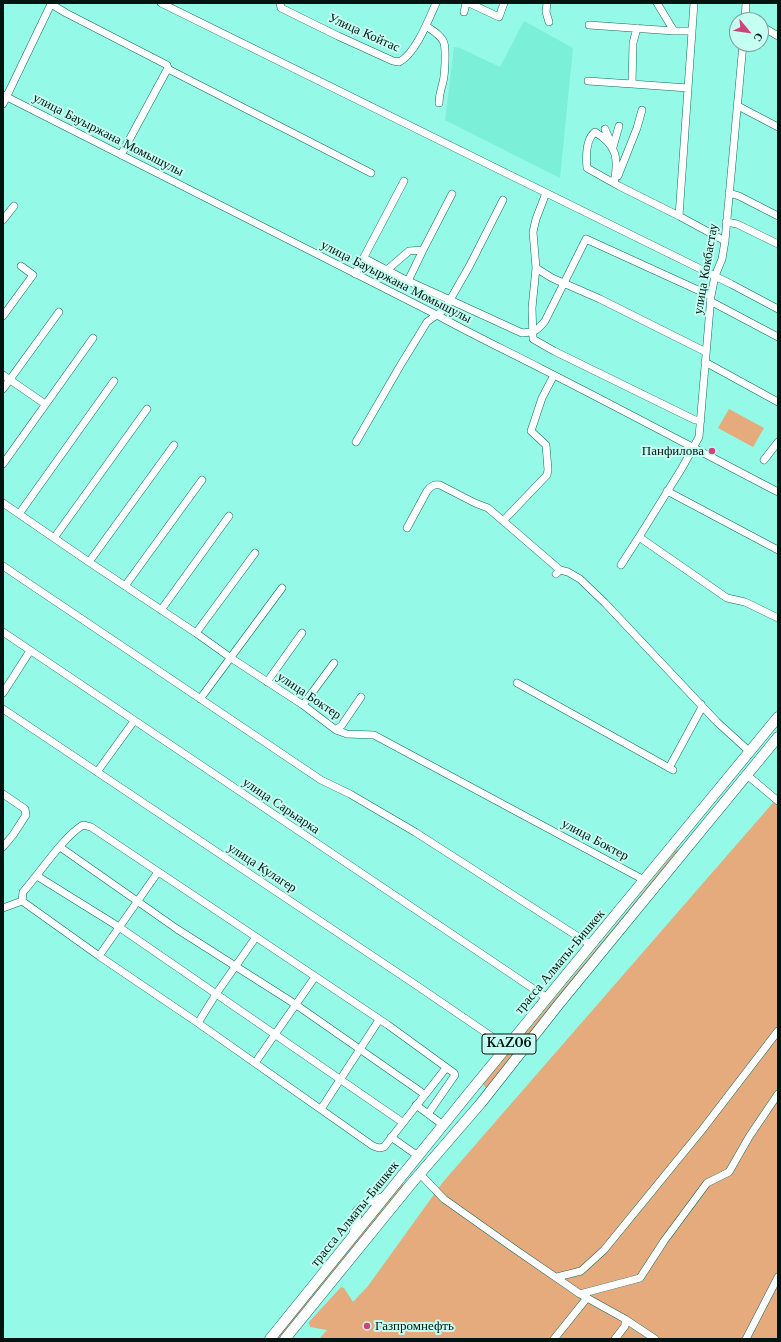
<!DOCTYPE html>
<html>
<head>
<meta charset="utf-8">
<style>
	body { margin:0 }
	#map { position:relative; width:781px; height:1342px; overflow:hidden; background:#94f9e6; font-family:"Libre Baskerville",serif }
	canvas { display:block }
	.frame { position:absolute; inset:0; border:4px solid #011410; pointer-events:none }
	.north { position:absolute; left:729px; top:12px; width:40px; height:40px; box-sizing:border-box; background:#c5fef2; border:1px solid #77a098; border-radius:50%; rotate:119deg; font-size:11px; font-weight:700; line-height:16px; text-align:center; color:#011410 }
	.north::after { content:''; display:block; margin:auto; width:14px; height:18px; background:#ce437a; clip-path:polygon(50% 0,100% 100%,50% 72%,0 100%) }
</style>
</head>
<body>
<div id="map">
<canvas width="781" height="1342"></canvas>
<div class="frame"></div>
<div class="north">С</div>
</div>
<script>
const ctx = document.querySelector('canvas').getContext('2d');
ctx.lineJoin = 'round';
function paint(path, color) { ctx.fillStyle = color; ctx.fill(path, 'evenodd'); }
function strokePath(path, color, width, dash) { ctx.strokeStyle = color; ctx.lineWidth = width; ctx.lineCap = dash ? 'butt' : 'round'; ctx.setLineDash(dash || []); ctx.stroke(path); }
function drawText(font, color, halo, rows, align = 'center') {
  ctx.font = font + ' "Libre Baskerville",serif'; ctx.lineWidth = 4; ctx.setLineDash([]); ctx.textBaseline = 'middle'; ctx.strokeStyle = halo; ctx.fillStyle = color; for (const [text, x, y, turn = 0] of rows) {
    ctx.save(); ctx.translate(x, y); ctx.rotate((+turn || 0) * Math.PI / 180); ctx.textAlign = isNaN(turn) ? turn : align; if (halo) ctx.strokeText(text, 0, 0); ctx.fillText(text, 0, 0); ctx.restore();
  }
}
paint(new Path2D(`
	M524,21L573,48L560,178L445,120L454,47L460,48L500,67Z`), '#7cefd9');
paint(new Path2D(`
	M729,409L764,428L753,447L718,428Z
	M778,797V1339H319L327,1330L310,1327L309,1322L341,1287L344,1288L353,1302L368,1286L443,1182Z
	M677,849L679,854L486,1088L483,1084L630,908Z
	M403,1183L404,1188L281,1339H276Z`), '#e5ab7c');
const minor = new Path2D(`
	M51,3V4L66,13L167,65L168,68L121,155
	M161,3L731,284L778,309
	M280,3L281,8L338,36L393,61L399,62C415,55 429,19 436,3
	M469,3L499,17L504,3
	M547,3L546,12L549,22
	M657,3L674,31H691
	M694,3L679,216L725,241
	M464,12L466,3
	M745,20L746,3
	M589,25L674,31
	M426,26C432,30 442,36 444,43C446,50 445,74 443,82C441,90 439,94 439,103
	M761,26L778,36
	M743,44L725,241L722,259L715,276L711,296L699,437L682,468L639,537L727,598L745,602L778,618
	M168,69L371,173
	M588,81L632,84L633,43L637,28
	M632,84L688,88
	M3,95L437,315C471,334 507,351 542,369C621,409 699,451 778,492
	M3,104L51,4
	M738,106L778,127
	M605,129L611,143
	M613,147L619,126
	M618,176L637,128L642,110
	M614,183C619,159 617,145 595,132C586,139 586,157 587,168L619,186L679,216
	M546,193L536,219L533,232L536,268L532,308L533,339L554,351L695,420H701
	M729,193L739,196L778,216
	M503,200L470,265L450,300L522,333C535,332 537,331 545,321L586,239L711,296
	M3,220L14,206
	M726,222L737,224L778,244
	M536,268L552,278L600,299L706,352
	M387,270L409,251L423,250L452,194
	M355,274L404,181
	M408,281L423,250
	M710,301L778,337
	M3,316L33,275L21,266
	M705,362L778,402
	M3,375L45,404
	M3,389L59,312
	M356,442L400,366L427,322L445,309L450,300L408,281L364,258
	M764,460L778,442
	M3,464L93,338
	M667,491L778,550
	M3,503L89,562L196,633L231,658L303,705L336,730L347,734L374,735L644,880
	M19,514L114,381
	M503,521L547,475L548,470L546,445L531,431L542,398L554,375
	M407,528L427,491C431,486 434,484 440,485L475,503L488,508L560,570
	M54,538L147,409
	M89,562L174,445
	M621,565L639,537
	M3,566L321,780L350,794L415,832L591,945
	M556,574L560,570L568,572L580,579L605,603L717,722L750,752
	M125,586L202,480
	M161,610L229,516
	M3,632L547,998
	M196,633L255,553
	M267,682L302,633
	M517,683L673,770
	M3,693L30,651
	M200,699L282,588
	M303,705L334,663
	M3,709L413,983L507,1047
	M336,730L342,725L361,697
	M669,768L701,709V704
	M97,772L134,721
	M747,775L778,801
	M3,794L25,809L26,815L13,835L3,847
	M60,847L177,929L295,1004L424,1094
	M37,876L119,927L402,1122
	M22,901L23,892C40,873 63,837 83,825L91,827L388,1025L454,1073L455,1075L428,1114
	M22,901L99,956L198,1023L373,1146L379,1148L384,1147L446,1068
	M3,908L22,901
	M99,956L158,872
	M198,1023L216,994L256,937
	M255,1063L315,977
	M416,1105L443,1125
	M321,1109L379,1020
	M391,1137L418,1156
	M420,1174L444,1199L516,1250L580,1294L625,1319L655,1339
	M353,1233L358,1215L356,1211L362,1205L384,1196
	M557,1277L581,1271L604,1250L702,1130L778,1031
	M580,1294L640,1278L664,1241L707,1183L729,1172L749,1137L778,1094
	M554,1339L587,1298
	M615,1339L625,1326V1319
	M746,1339L778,1277`);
const highway = new Path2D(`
	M270,1339L469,1093L778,717
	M285,1339L411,1184L481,1103L559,1004L778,737`);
strokePath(minor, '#12695c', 8);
strokePath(highway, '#12695c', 11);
strokePath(minor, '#fff', 7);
strokePath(highway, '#fff', 10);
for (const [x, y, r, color] of [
	[712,451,4,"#ce437a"],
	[367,1326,4,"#ce437a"]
]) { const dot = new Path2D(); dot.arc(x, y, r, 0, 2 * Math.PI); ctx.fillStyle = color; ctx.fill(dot); strokePath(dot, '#c5fef2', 1.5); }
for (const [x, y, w] of [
	[509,1044,54]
]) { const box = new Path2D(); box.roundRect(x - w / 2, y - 10, w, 20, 3); ctx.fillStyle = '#c5fef2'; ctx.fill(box); strokePath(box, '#011410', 1); }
drawText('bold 12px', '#011410', null, [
	["KАZ06",509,1044]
]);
drawText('13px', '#011410', '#c5fef2', [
	["Улица Койтас",364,33,24],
	["улица Бауыржана Момышулы",108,135,27],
	["улица Кокбастау",706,269,-80],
	["улица Бауыржана Момышулы",396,282,27],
	["улица Боктер",309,696,34],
	["улица Сарыарка",281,806,34],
	["улица Боктер",595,840,28],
	["улица Кулагер",262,868,33],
	["трасса Алматы-Бишкек",560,962,-50],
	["трасса Алматы-Бишкек",355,1214,-51]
]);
drawText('13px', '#011410', '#c5fef2', [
	["Панфилова",704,451],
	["Газпромнефть",375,1326,"left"]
], 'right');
</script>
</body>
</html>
